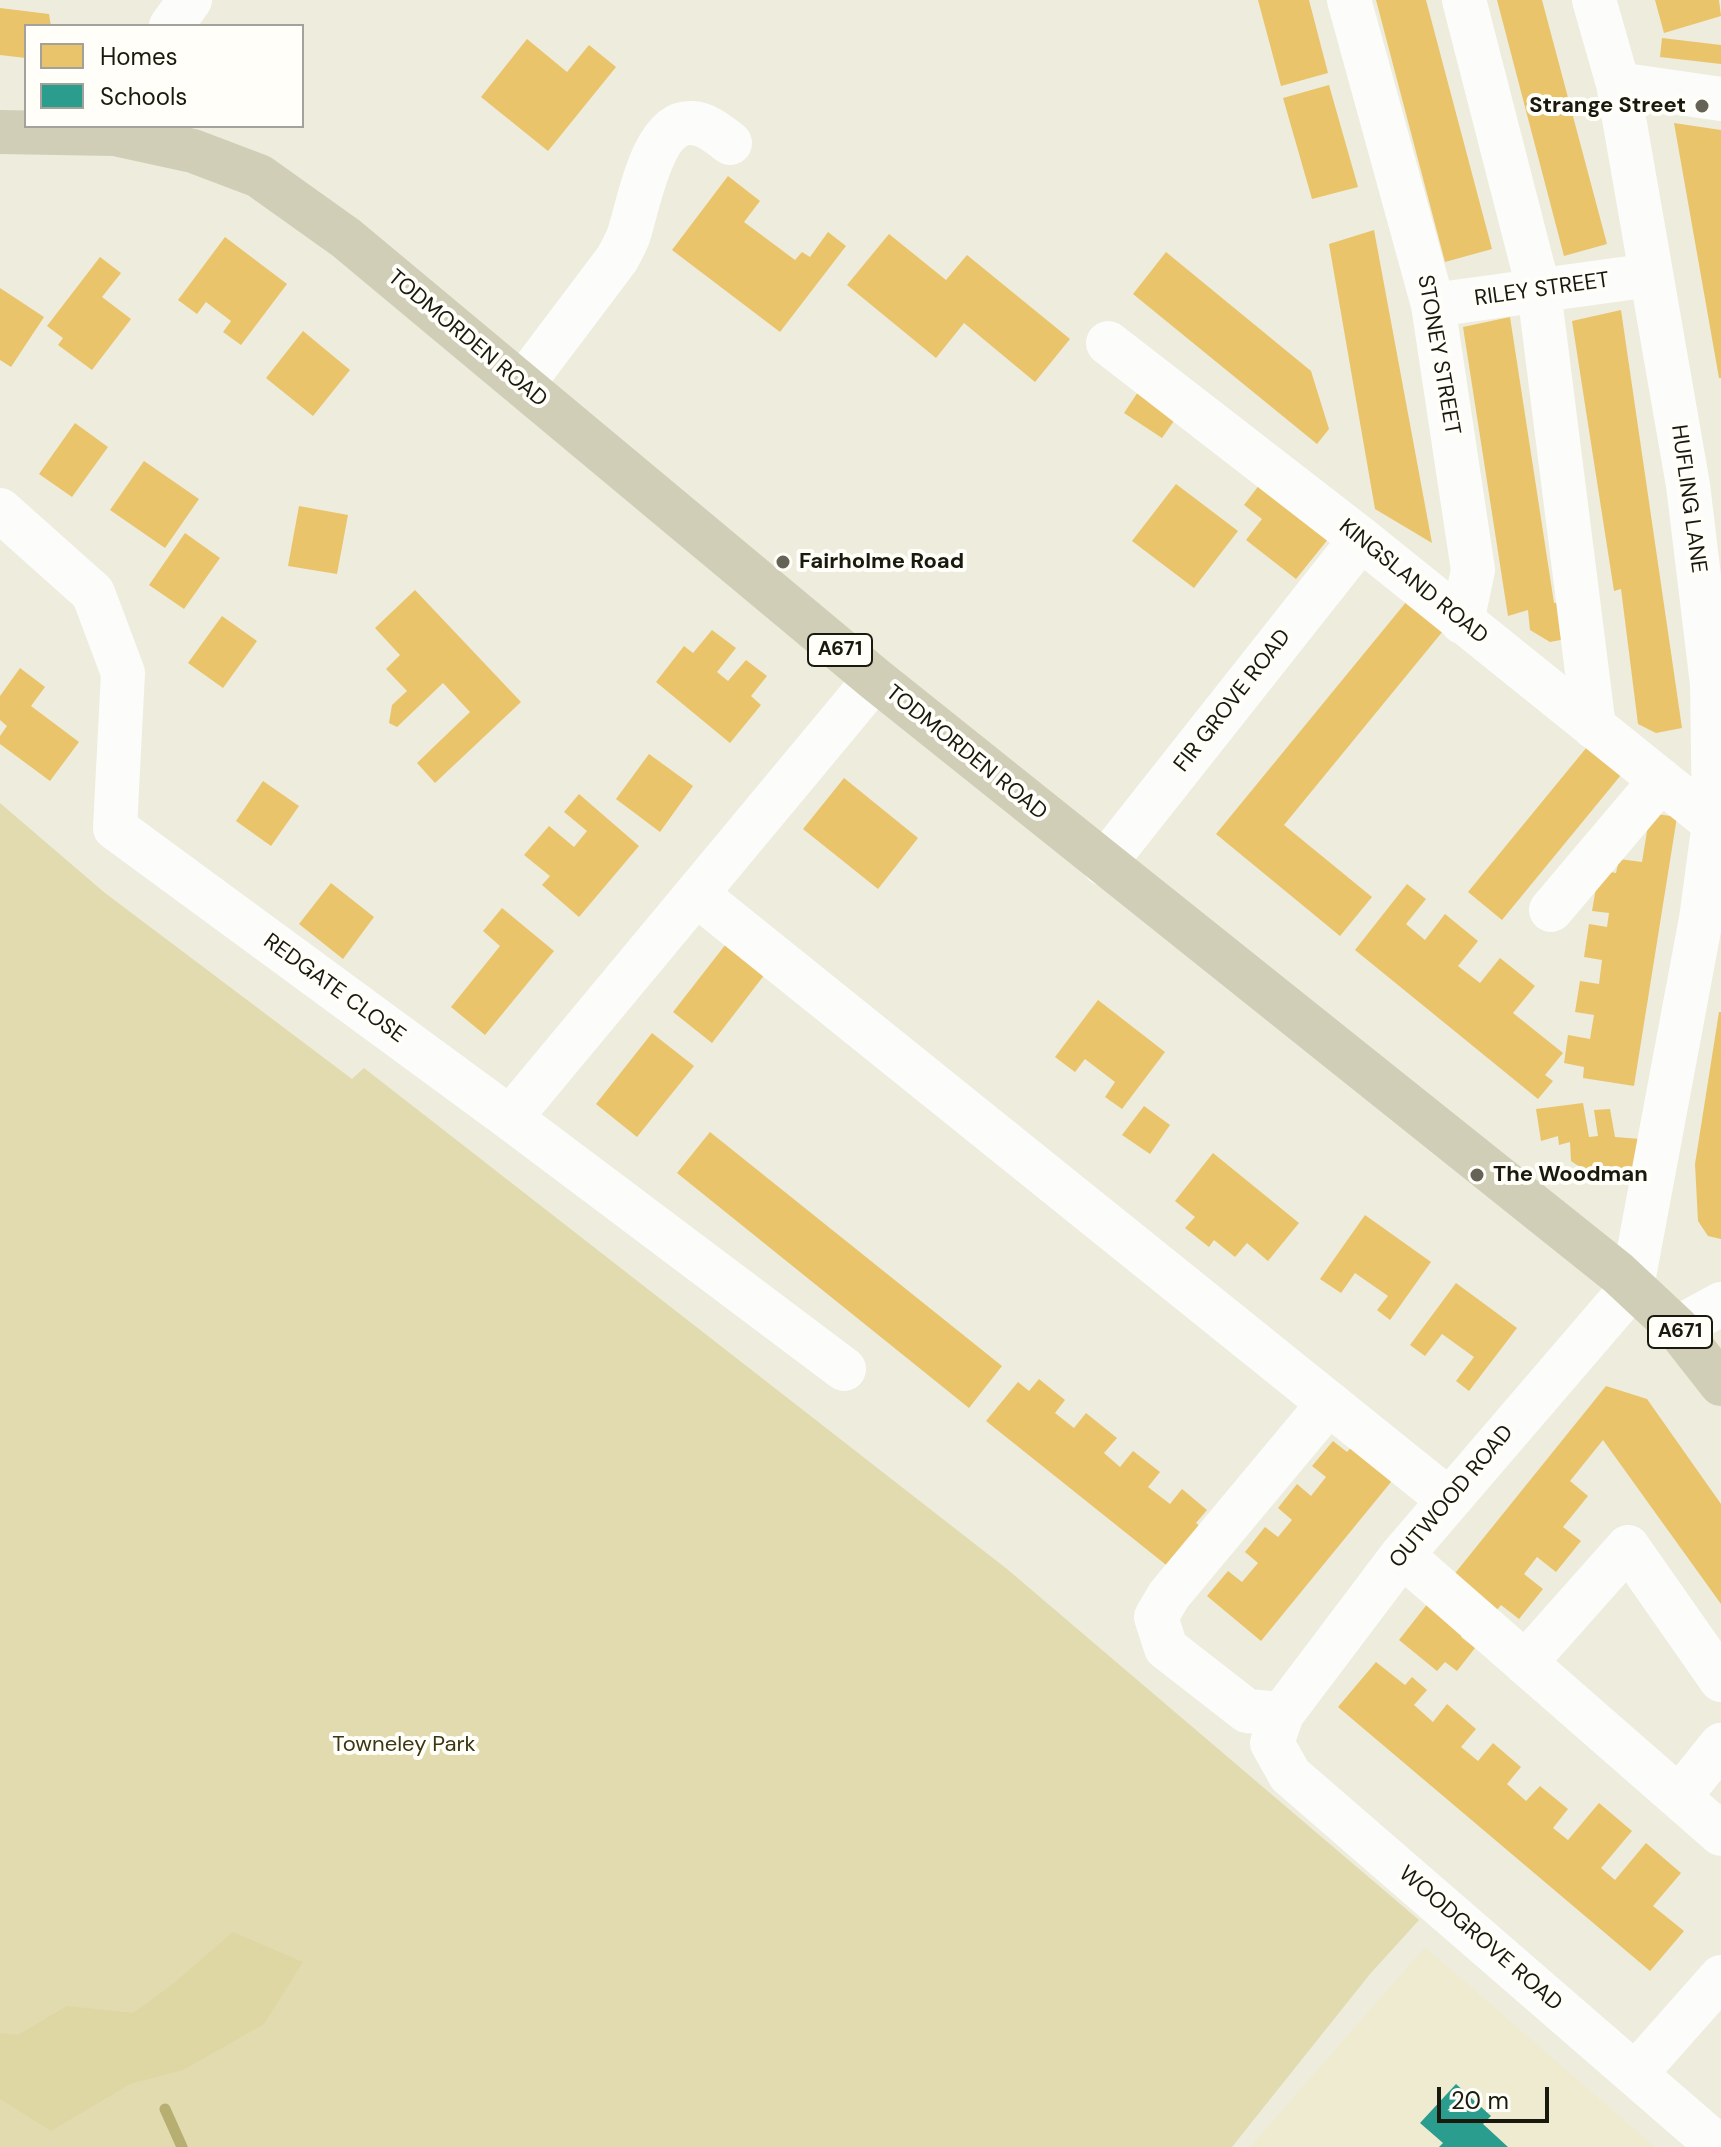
<!DOCTYPE html>
<html>
<head>
<meta charset="utf-8">
<style>
	body { margin:0 }
	#map { position:relative; width:1721px; height:2147px; overflow:hidden; background:#eeecdc; font-family:"DM Sans",sans-serif }
	canvas { display:block }
	.legend { position:absolute; left:24px; top:24px; width:280px; height:104px; box-sizing:border-box; background:#fffef8; border:2px solid #a3a29a; margin:0; padding:10px 14px; list-style:none; font-size:24px; color:#1a190e }
	.legend li { display:flex; align-items:center; gap:16px; height:40px }
	.legend b { width:40px; border:2px solid #a3a29a }
	.scale { position:absolute; left:1437px; top:2087px; width:112px; height:36px; box-sizing:border-box; border:4px solid #1a190e; border-top:0; padding-left:10px; font-size:24px; line-height:28px; white-space:nowrap; color:#1a190e; -webkit-text-stroke:6px #fffef8; paint-order:stroke }
</style>
</head>
<body>
<div id="map">
<canvas width="1721" height="2147"></canvas>
<ul class="legend">
<li><b style="height:22px;background:#e9c46a"></b>Homes</li>
<li><b style="height:22px;background:#2a9d8f"></b>Schools</li>
</ul>
<div class="scale">20 m</div>
</div>
<script>
const ctx = document.querySelector('canvas').getContext('2d');
ctx.lineJoin = 'round';
function paint(path, color) { ctx.fillStyle = color; ctx.fill(path, 'evenodd'); }
function strokePath(path, color, width, dash) { ctx.strokeStyle = color; ctx.lineWidth = width; ctx.lineCap = dash ? 'butt' : 'round'; ctx.setLineDash(dash || []); ctx.stroke(path); }
function drawText(font, color, halo, rows, align = 'center') {
  ctx.font = font + ' "DM Sans",sans-serif'; ctx.lineWidth = 8; ctx.setLineDash([]); ctx.textBaseline = 'middle'; ctx.strokeStyle = halo; ctx.fillStyle = color; for (const [text, x, y, turn = 0] of rows) {
    ctx.save(); ctx.translate(x, y); ctx.rotate((+turn || 0) * Math.PI / 180); ctx.textAlign = isNaN(turn) ? turn : align; if (halo) ctx.strokeText(text, 0, 0); ctx.fillText(text, 0, 0); ctx.restore();
  }
}
paint(new Path2D(`
	M1425,1947L1655,2147H1250Z`), '#efebd0');
paint(new Path2D(`
	M0,803L105,893L352,1079L364,1068L1007,1569L1419,1920L1370,1974L1232,2147H0Z`), '#e1dbaf');
paint(new Path2D(`
	M233,1932L303,1962L264,2024L183,2070L130,2084L51,2131L0,2099V2033L18,2035L67,2006L133,2013L173,1984Z`), '#ded6a3');
paint(new Path2D(`
	M1258,0H1309L1328,73L1281,86Z
	M1376,0H1426L1492,249L1445,262Z
	M1497,0H1542L1607,244L1564,256Z
	M1655,0H1719L1721,16L1664,33Z
	M0,8L49,14L51,26H26V58L0,55Z
	M1662,38L1721,45V64L1660,57Z
	M527,39L567,72L589,45L616,67L548,151L481,97Z
	M1329,85L1358,187L1312,199L1283,98Z
	M1674,123L1721,130V378H1719Z
	M728,176L760,201L744,222L795,260L802,252L810,257L828,232L846,246L780,332L672,250Z
	M1374,230L1432,543L1375,509L1329,244Z
	M889,234L946,280L967,255L1070,339L1035,382L964,323L936,358L847,285Z
	M225,237L287,284L241,345L223,332L231,321L206,302L197,314L178,300Z
	M1166,252L1311,371L1329,429L1317,444L1133,294Z
	M100,257L121,273L102,297L131,319L92,370L58,345L63,338L47,326Z
	M0,288L44,317L11,367L0,360Z
	M1621,310L1682,728L1656,733L1638,724L1621,589L1614,591L1572,321Z
	M1510,317L1554,603L1567,602L1571,638L1550,642L1530,630L1528,610L1508,616L1463,327Z
	M303,331L350,370L313,416L266,378Z
	M1138,392L1176,418L1162,438L1124,413Z
	M75,423L108,447L72,497L39,474Z
	M144,461L199,499L165,548L110,510Z
	M1263,480L1333,533L1296,579L1246,540L1262,519L1244,505Z
	M1176,484L1238,531L1194,588L1132,541Z
	M299,506L348,515L337,574L288,566Z
	M185,533L220,558L184,609L149,585Z
	M415,590L521,702L435,783L417,763L470,712L443,683L397,727L389,723L392,705L407,691L386,669L400,655L375,628Z
	M1407,601L1443,631L1284,825L1372,897L1340,936L1216,834Z
	M222,616L257,641L223,688L188,663Z
	M712,630L736,648L717,672L728,681L746,660L767,676L751,696L761,705L730,743L656,682L684,646L693,653Z
	M20,668L45,687L31,706L79,742L50,781L0,744V736L7,726L0,720V696Z
	M1587,747L1621,775L1502,920L1468,892Z
	M649,754L693,786L660,832L616,799Z
	M844,778L918,838L878,889L803,829Z
	M263,781L299,806L271,846L236,821Z
	M579,794L639,846L579,917L542,885L550,876L524,855L549,826L574,847L587,831L564,812Z
	M1650,813L1677,817L1634,1086L1583,1078L1584,1067L1564,1063L1568,1035L1590,1039L1594,1015L1575,1012L1580,981L1599,984L1602,960L1584,957L1589,924L1607,927L1609,913L1592,911L1599,870L1616,873L1619,859L1642,862Z
	M331,883L374,917L343,959L299,924Z
	M1407,884L1426,899L1406,924L1425,940L1445,914L1478,941L1458,966L1480,983L1500,958L1535,986L1513,1013L1563,1053L1545,1075L1553,1081L1538,1099L1355,950Z
	M502,908L554,951L485,1035L451,1007L500,946L483,931Z
	M733,935L772,965L712,1043L673,1012Z
	M1098,1000L1165,1052L1122,1109L1105,1097L1115,1082L1085,1059L1075,1072L1055,1057Z
	M1719,1012H1721V1239L1708,1236L1698,1221L1695,1164Z
	M652,1033L694,1066L637,1137L596,1104Z
	M1583,1103L1589,1137L1598,1136L1594,1110L1610,1109L1615,1137L1640,1139L1636,1180L1599,1179L1600,1168L1583,1169L1571,1161L1570,1142L1559,1145L1558,1136L1541,1141L1536,1109Z
	M1144,1106L1170,1125L1150,1154L1122,1135Z
	M710,1132L1002,1366L969,1408L677,1173Z
	M1213,1153L1299,1223L1268,1261L1247,1243L1235,1257L1214,1240L1209,1247L1185,1228L1195,1217L1175,1201Z
	M1365,1215L1431,1262L1390,1320L1377,1310L1388,1296L1355,1273L1341,1293L1320,1279Z
	M1456,1283L1517,1328L1469,1391L1456,1381L1474,1357L1442,1334L1425,1356L1410,1345Z
	M1039,1379L1065,1400L1055,1413L1074,1428L1086,1413L1117,1438L1104,1453L1120,1467L1133,1451L1160,1472L1148,1487L1170,1504L1182,1489L1207,1510L1196,1523L1207,1532L1175,1572L986,1421L1018,1382L1029,1391Z
	M1606,1386L1647,1399L1721,1504V1604L1603,1440L1570,1481L1588,1496L1563,1527L1581,1541L1556,1572L1537,1557L1524,1574L1543,1589L1519,1619L1501,1605L1495,1612L1452,1577Z
	M1359,1438L1400,1471L1261,1641L1207,1596L1228,1571L1242,1582L1258,1563L1245,1552L1265,1527L1278,1537L1292,1520L1278,1508L1297,1484L1311,1496L1326,1477L1312,1466L1333,1441L1347,1452Z
	M1432,1598L1469,1628L1461,1637L1475,1648L1457,1671L1445,1662L1437,1671L1399,1640Z
	M1376,1662L1405,1685L1412,1677L1427,1690L1414,1705L1433,1722L1447,1704L1476,1729L1461,1747L1478,1761L1493,1743L1521,1767L1507,1784L1526,1801L1540,1786L1568,1809L1553,1828L1568,1840L1599,1803L1632,1831L1601,1868L1615,1880L1646,1843L1681,1873L1653,1906L1684,1931L1650,1971L1338,1707Z`), '#e9c46a');
paint(new Path2D(`
	M1456,2084L1491,2116L1483,2124L1508,2147H1439L1443,2143L1420,2123Z`), '#2a9d8f');
strokePath(new Path2D(`
	M165,2109L182,2147`), '#b7ae72', 11);
strokePath(new Path2D(`
	M1349,0L1433,305L1473,570L1462,622
	M1464,0L1539,291L1594,727
	M1594,0L1618,84L1688,485L1712,684L1714,823L1701,919L1632,1287L1402,1555L1282,1714L1272,1743L1290,1775L1719,2147
	M171,26L190,0
	M1618,84L1721,99
	M1433,305L1651,275
	M1108,343L1361,539L1714,823
	M522,385L617,259C621,252 625,244 628,237C638,209 651,120 692,123C707,124 718,134 730,143
	M0,510L93,593L123,673L115,828L510,1118L844,1369
	M1104,864L1361,539
	M696,894L1449,1500
	M1551,910L1661,780
	M510,1118L875,679
	M1677,1328L1721,1304
	M1402,1555L1721,1834
	M1525,1663L1628,1547L1721,1680
	M1282,1714L1247,1711L1166,1648L1156,1617L1169,1595L1329,1403
	M1679,1797L1721,1745
	M1636,2073L1721,1977`), '#fcfcfa', 44);
strokePath(new Path2D(`
	M0,132L115,134L193,151L259,176L346,238L875,679L1618,1273L1677,1328L1721,1384`), '#d0ceb7', 44);
for (const [x, y, r, color] of [
	[1702,106,8,"#646356"],
	[783,562,8,"#646356"],
	[1477,1175,8,"#646356"]
]) { const dot = new Path2D(); dot.arc(x, y, r, 0, 2 * Math.PI); ctx.fillStyle = color; ctx.fill(dot); strokePath(dot, '#fffef8', 3); }
for (const [x, y, w] of [
	[840,650,64],
	[1680,1332,64]
]) { const box = new Path2D(); box.roundRect(x - w / 2, y - 16, w, 32, 6); ctx.fillStyle = '#fffef8'; ctx.fill(box); strokePath(box, '#1a190e', 2); }
drawText('bold 20px', '#1a190e', null, [
	["A671",840,650],
	["A671",1680,1332]
]);
drawText('bold 22px', '#1a190e', '#fffef8', [
	["Strange Street",1686,106,"right"],
	["Fairholme Road",799,562],
	["The Woodman",1493,1175]
], 'left');
drawText('22px', '#1a190e', '#fffef8', [
	["RILEY STREET",1542,290,-8],
	["TODMORDEN ROAD",467,339,40],
	["STONEY STREET",1438,355,80],
	["HUFLING LANE",1688,499,82],
	["KINGSLAND ROAD",1413,582,39],
	["FIR GROVE ROAD",1233,701,-52],
	["TODMORDEN ROAD",966,753,39],
	["REDGATE CLOSE",334,989,36],
	["OUTWOOD ROAD",1452,1497,-50],
	["WOODGROVE ROAD",1480,1939,41]
]);
drawText('22px', '#3b3613', '#fffef8', [
	["Towneley Park",404,1745]
]);
</script>
</body>
</html>
